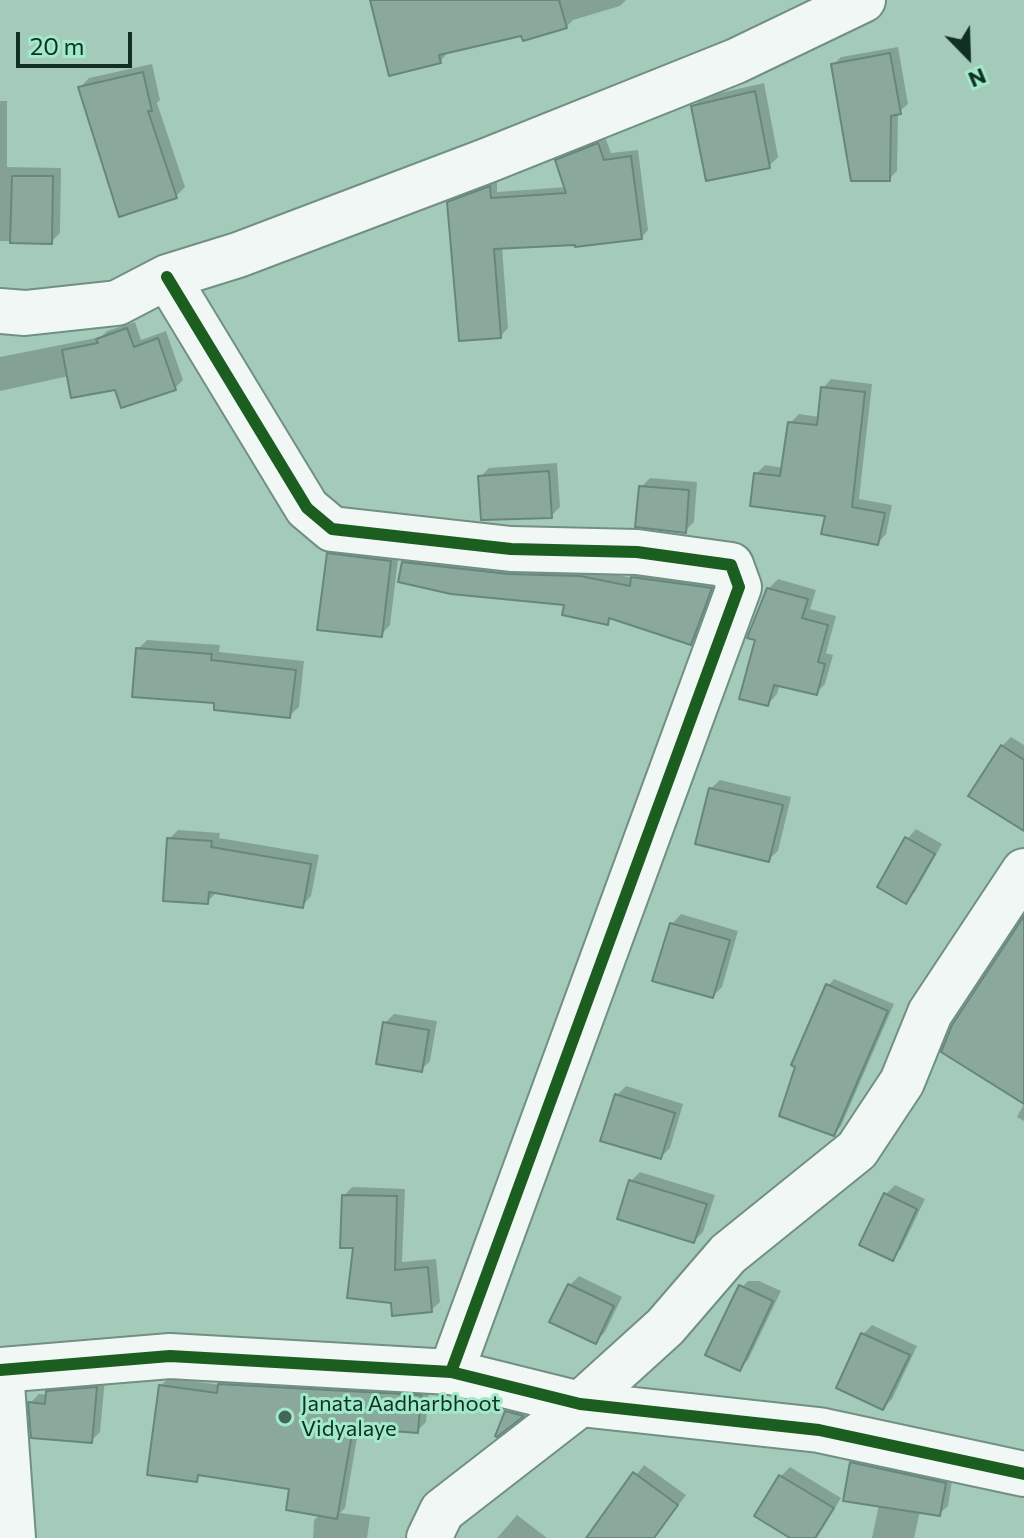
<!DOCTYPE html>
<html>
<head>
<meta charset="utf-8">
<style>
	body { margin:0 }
	#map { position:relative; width:1024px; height:1538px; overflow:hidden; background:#a4cbba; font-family:Commissioner,sans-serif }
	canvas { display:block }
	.north { position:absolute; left:928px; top:16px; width:80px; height:80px; -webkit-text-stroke:6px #a0e9c9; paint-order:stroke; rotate:157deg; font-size:22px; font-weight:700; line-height:32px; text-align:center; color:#112f23 }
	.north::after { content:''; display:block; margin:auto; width:28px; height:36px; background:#112f23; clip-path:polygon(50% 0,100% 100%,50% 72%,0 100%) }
	.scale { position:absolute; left:16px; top:32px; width:116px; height:36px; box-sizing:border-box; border:4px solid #112f23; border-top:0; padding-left:10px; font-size:24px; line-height:28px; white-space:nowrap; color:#112f23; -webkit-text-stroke:6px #a0e9c9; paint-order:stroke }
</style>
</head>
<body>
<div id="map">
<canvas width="1024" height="1538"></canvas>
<div class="north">N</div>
<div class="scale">20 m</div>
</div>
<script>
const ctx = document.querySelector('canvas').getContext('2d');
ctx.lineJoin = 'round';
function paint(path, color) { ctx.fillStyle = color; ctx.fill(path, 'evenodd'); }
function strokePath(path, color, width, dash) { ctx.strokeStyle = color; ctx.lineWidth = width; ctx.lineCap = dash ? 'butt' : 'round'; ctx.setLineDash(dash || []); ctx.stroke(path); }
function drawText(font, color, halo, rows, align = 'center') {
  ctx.font = font + ' Commissioner,sans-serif'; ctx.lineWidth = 6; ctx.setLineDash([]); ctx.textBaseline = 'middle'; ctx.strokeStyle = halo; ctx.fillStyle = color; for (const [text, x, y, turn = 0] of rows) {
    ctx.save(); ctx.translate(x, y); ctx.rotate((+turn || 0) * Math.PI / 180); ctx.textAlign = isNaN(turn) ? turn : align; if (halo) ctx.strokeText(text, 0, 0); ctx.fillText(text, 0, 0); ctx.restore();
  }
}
paint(new Path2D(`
	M372,0H626L620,6L573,20L566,27L523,33L449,51L440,62Z
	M898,47L908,104L898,113L897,171L889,179L833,65L841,57Z
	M152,64L160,100L157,103L185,187L176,196L80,87L89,78Z
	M764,83L778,157L769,166L694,106L703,97Z
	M0,101H7V167L61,168L60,233L51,242L0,241Z
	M605,137L611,153L638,150L648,230L641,238L502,247L508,328L501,336L450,203L457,195L497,180V192L567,187L558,161L565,153Z
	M135,322L141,340L166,331L183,380L175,388L69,376L0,391V357L101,337L107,331Z
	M831,379L872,384L859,499L892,505L886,534L878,543L756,474L765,465L784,468L790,423L799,414L820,417L823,388Z
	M557,463L560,507L551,516L480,477L489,468Z
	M650,478L697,482L694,522L685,531L641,487Z
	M338,545L399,552L390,625L381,635L329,554Z
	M412,555L588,569L633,578L641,570L718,581L698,635L691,642L613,617L607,623L566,604L404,563Z
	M778,579L816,590L810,609L836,616L826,653L833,655L825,684L816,693L780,684L777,694L768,704V589Z
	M147,640L220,645L219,652L304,661L299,707L289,716L217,701L138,649Z
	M1011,737L1024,745V813L1002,746Z
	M720,780L791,797L778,851L768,860L710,789Z
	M916,829L942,844L915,892L905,901L907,839Z
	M178,830L220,833L219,838L319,855L311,896L302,906L218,891L207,902L169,839Z
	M681,914L738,931L722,987L713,996L672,924Z
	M834,979L894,1004L841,1126L834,1133L828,986Z
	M394,1014L437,1021L430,1061L421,1070L385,1023Z
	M626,1086L683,1104L670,1148L661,1157L617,1095Z
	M1024,1104V1121L1017,1117Z
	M640,1172L715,1195L703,1232L694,1241L631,1181Z
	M895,1185L925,1199L901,1249L892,1258L886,1194Z
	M352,1187L405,1189L402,1262L436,1259L440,1302L431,1310L393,1302L355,1246L344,1196Z
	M579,1276L622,1297L605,1332L595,1342L570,1285Z
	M748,1281H759L781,1291L748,1360L739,1369L738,1291Z
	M872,1325L917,1346L892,1399L883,1408L838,1387L863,1334Z
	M229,1376L429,1388L426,1422L417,1431L359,1426L345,1508L340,1513L370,1517L367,1538H313L314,1520L321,1514L291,1487L202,1474L196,1480L160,1386L169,1378L221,1385Z
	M105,1379L100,1432L91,1441L30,1403L39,1394L48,1395L57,1383Z
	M511,1408L525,1412L501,1431L507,1412Z
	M895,1462L953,1475L948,1506L939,1514L920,1511L914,1538H872L886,1471Z
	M644,1465L686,1495L654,1538H588Z
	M790,1467L841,1498L817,1538H794L757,1516L781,1476Z
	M517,1515L547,1538H497Z`), '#0003');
const building = new Path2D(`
	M370,0H559L567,28L523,41L521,36L439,55L441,63L389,76Z
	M890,53L901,114L891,116L890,181H851L831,64Z
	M143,72L152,111H148L177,198L119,217L78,87Z
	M755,91L770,168L706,181L691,106Z
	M598,143L604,160L631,156L642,239L575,247V245L494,249L501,338L459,341L447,202L490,186L491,198L566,193L555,160Z
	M12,176H53L52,244L10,243Z
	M127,328L134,347L158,338L176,390L121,408L115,390L71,398L62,350L98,343L96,339Z
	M821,387L865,392L852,507L885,513L878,545L821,534L825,516L750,506L754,473L780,476L788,422L817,425Z
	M549,471L552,518L481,520L478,476Z
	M639,486L689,490L686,533L635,527Z
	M327,553L391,561L382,637L317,630Z
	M402,562L508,574L580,576L630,586L631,577L712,588L691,645L609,618L608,625L562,615L564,605L451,594L398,582Z
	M767,588L808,599L802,618L828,625L818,662L825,664L817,695L774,685L768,706L739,699L755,640L747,638Z
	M136,648L212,654L211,660L296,670L290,718L214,710V703L132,697Z
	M1001,745L1024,760V831L968,796Z
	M709,788L783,805L769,862L695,844Z
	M905,837L935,854L906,904L877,887Z
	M167,838L212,841L211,847L311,864L303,908L209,892L208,904L163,901Z
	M1024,916V1104L941,1052L952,1025Z
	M670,923L730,940L713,998L652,981Z
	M826,984L888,1011L834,1136L779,1116L795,1067L791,1065Z
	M383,1022L429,1030L422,1072L376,1064Z
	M615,1094L675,1113L661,1159L600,1141Z
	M629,1180L707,1204L694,1243L617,1219Z
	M884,1193L917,1209L893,1261L859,1245Z
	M342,1195L397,1196L395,1270L428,1267L432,1312L392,1316L391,1303L347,1298L353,1248H340Z
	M568,1284L614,1306L596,1344L549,1322Z
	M739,1285L773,1301L740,1371L705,1355Z
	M861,1333L910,1355L883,1410L836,1388Z
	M218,1384L421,1395L418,1433L353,1428L337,1519L286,1510L289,1489L198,1475L197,1482L147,1475L159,1385L217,1393Z
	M97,1387L92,1443L31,1438L28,1402L45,1404L46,1391Z
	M505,1411L524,1416L497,1437L495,1436Z
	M850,1462L946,1483L940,1516L843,1501Z
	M633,1472L678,1505L654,1538H586Z
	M779,1475L834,1508L815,1538H790L754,1516Z`);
paint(building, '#8aa99c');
strokePath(building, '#67877b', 2);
const minor = new Path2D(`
	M167,277L307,508L332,529L511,549L637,552L731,565L739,587L451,1372
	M0,311L25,313L117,303L167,277L238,255L486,161L736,61L863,0
	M0,1370L170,1356L451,1372L580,1404L819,1430L1024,1474
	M1,1370L13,1538
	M429,1538L442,1511L580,1404L665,1327L728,1254L857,1150L902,1082L930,1013L1024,871`);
strokePath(minor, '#719083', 48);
strokePath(minor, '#f1f7f5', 44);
strokePath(new Path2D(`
	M167,277L307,508L332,529L511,549L637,552L731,565L739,587L451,1372
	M0,1370L170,1356L451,1372L580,1404L819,1430L1024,1474`), '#1b5e20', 12);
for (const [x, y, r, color] of [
	[285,1417,8,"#446658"]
]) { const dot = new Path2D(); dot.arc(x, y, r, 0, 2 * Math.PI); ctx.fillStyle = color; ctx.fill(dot); strokePath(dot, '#a0e9c9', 3); }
drawText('22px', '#112f23', '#a0e9c9', [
	["Janata Aadharbhoot",301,1404],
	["Vidyalaye",301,1429]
], 'left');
</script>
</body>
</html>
